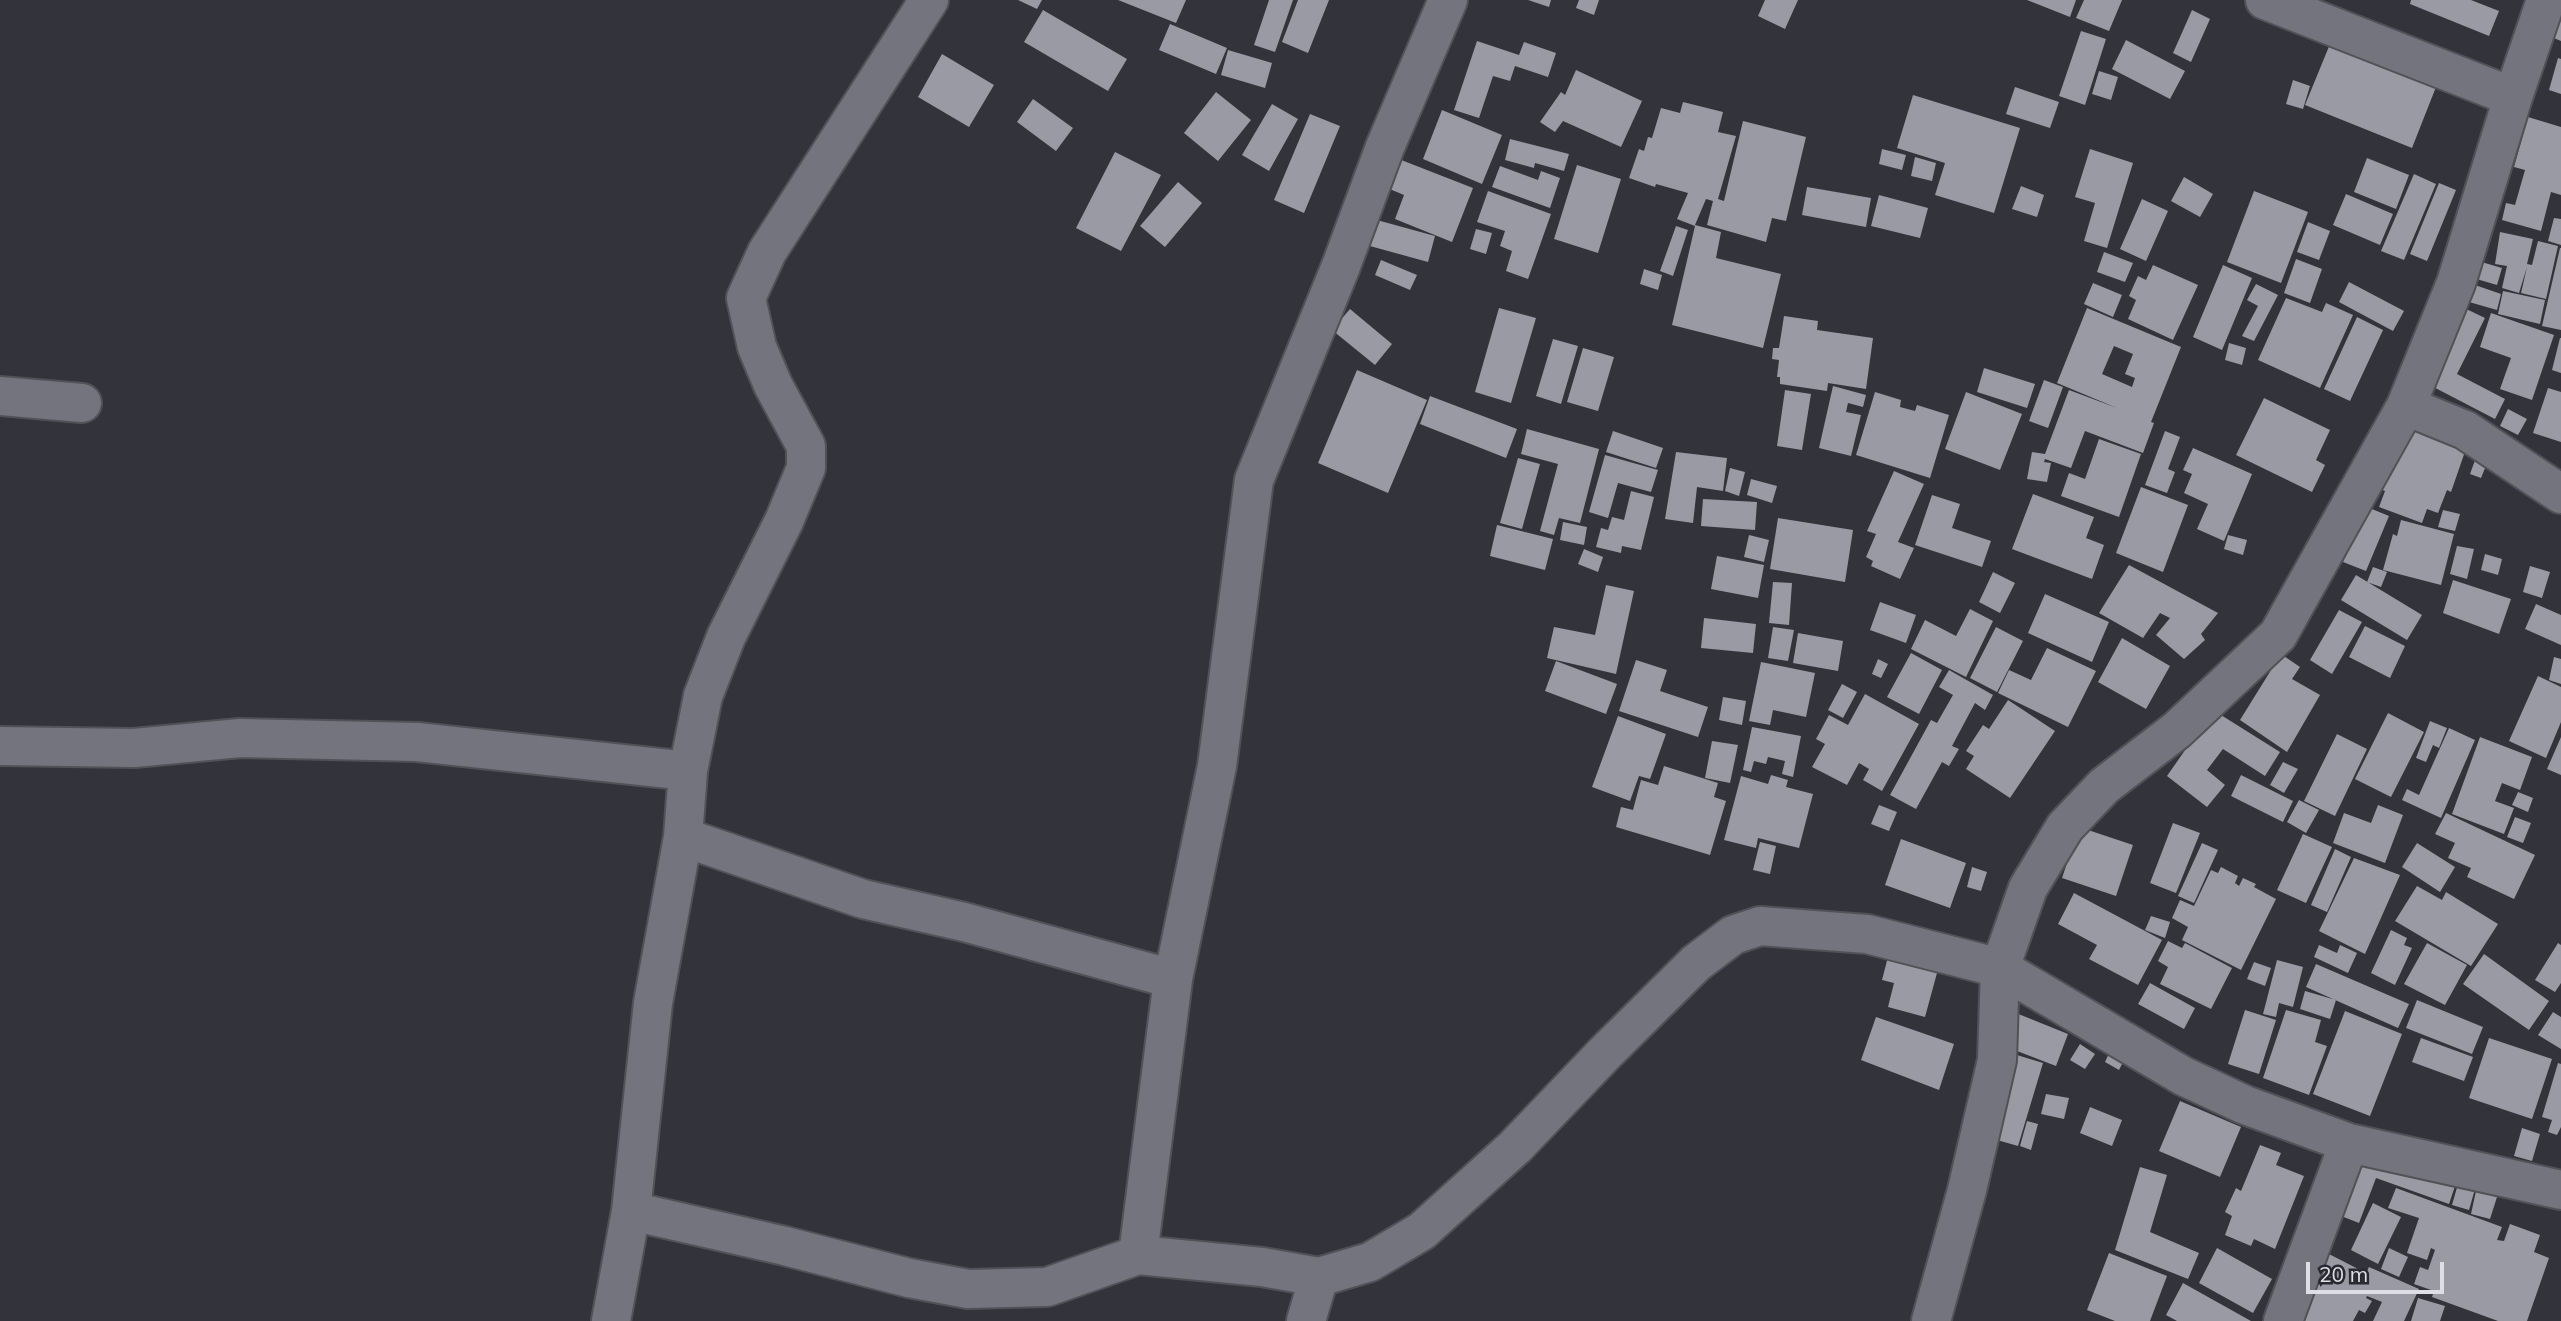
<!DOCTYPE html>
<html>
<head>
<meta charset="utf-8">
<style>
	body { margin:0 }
	#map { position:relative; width:2561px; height:1321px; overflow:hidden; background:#32333b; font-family:Mulish,sans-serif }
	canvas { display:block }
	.scale { position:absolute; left:2306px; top:1262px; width:138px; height:32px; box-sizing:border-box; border:4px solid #dedfe4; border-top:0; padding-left:9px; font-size:21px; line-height:24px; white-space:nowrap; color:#dedfe4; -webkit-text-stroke:5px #282931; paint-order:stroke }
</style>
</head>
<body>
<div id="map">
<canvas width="2561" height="1321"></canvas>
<div class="scale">20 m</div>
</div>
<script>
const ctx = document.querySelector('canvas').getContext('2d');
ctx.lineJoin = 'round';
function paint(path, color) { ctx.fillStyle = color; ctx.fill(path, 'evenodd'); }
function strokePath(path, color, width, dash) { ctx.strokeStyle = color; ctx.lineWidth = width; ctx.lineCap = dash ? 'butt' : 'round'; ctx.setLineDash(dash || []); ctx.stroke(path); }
paint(new Path2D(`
	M1018,0H1042L1037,9Z
	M1118,0H1186L1176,23Z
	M1269,0H1293L1275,52L1254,45Z
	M1298,0H1329L1308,53L1282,42Z
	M1528,0H1551L1549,7Z
	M1579,0H1599L1594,15L1576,8Z
	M1765,0H1798L1785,29L1758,16Z
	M2027,0H2076L2070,17Z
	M2084,0H2122L2109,31L2076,18Z
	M2411,0H2471L2499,11L2489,36L2410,4Z
	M2561,6V41L2549,36Z
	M1043,10L1127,59L1108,91L1024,42Z
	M2192,10L2210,19L2191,62L2173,53Z
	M1170,24L1227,48L1216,74L1159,50Z
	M2081,31L2106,39L2085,105L2059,96Z
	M2126,40L2185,71L2170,99L2112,69Z
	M1477,41L1519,55L1524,42L1556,53L1548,77L1515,66L1510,81L1493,76L1479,118L1454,110Z
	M2330,44L2436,87L2412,148L2305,105Z
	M1228,50L1272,63L1265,88L1221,75Z
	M942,54L994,85L969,127L918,97Z
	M2558,58L2561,59V94L2549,90Z
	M1576,70L1642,101L1621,147L1563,121L1555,132L1540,122L1561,92L1565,95Z
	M2099,71L2118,77L2111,100L2092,94Z
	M2293,80L2310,86L2303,109L2286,104Z
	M2015,87L2059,102L2050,128L2006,114Z
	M1216,92L1251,120L1218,161L1184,133Z
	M1913,95L2020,128L1994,213L1935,195L1945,163L1897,148Z
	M1033,99L1073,128L1056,151L1017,122Z
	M1683,102L1723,112L1718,132L1736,136L1718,199L1724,201L1743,121L1806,137L1786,221L1772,218L1766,242L1707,225L1713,201L1706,199L1695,225L1721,232L1716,258L1781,274L1763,348L1672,325L1695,226L1677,219L1688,193L1656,184L1655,187L1629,178L1639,149L1644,151L1648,137L1652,138L1661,108L1680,113Z
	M1272,104L1298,119L1269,171L1242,155Z
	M1442,110L1502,135L1482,184L1423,159Z
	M1310,114L1340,126L1304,213L1274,200Z
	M2528,117L2561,127V195L2551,192L2541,231L2502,220L2506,203L2515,205L2525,170L2514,167Z
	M1510,139L1569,154L1564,171L1535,163L1534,168L1505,160Z
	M1882,149L1906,155L1902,170L1879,164Z
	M2090,149L2133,163L2107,248L2084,241L2095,203L2075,197Z
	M1115,152L1161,175L1121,251L1076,228Z
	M1391,156L1473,188L1452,242L1395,219L1404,195L1380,185Z
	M1915,157L1936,163L1932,181L1911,176Z
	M2367,158L2409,175L2396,209L2354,192Z
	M1577,165L1621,179L1598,253L1554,239Z
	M1500,166L1538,180L1541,171L1560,178L1550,208L1492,187Z
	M2414,174L2436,184L2404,260L2381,251Z
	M2184,177L2213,194L2200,217L2171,201Z
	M1178,182L1202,203L1165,247L1140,226Z
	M2439,183L2456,190L2427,261L2410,254Z
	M2021,186L2044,195L2037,217L2012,209Z
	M1807,187L1871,198L1866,227L1802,215Z
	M1488,191L1551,214L1528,279L1506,271L1512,251L1500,246L1505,231L1477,222Z
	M2254,191L2308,212L2281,283L2227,262Z
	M2346,194L2393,214L2380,245L2333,225Z
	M1879,195L1928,208L1920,238L1871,226Z
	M2142,199L2168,211L2146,261L2120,249Z
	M1366,217L1435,236L1428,262L1359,243Z
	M2554,218L2561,219V245L2548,241Z
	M2308,222L2330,231L2319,260L2297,252Z
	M1676,226L1688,230L1673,276L1660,271Z
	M1476,229L1492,233L1486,254L1470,249Z
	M2500,232L2533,239L2527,264L2532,265L2538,241L2558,246L2546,299L2521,293L2527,267L2519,293L2502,288L2507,266L2495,264Z
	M2560,248H2561V330L2542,326Z
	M2104,252L2133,263L2125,282L2097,272Z
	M2296,259L2322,269L2310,303L2284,293Z
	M1381,260L1417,275L1410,290L1375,275Z
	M2478,261L2502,268L2497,285L2473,278Z
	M2153,265L2198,285L2173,340L2128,319L2136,300L2129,296L2138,276L2146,280Z
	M2223,265L2252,278L2222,350L2193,337Z
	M1644,269L1662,275L1658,290L1640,284Z
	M2349,282L2404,311L2393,331L2339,302Z
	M2093,283L2122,295L2113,317L2084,304Z
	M2256,284L2278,295L2254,341L2242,336L2258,306L2247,300Z
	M2475,285L2501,294L2497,310L2469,302Z
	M2503,291L2545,300L2540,324L2498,314Z
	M2286,298L2322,312L2326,303L2353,315L2320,388L2258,360Z
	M2458,305L2485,318L2457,374L2505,399L2495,419L2420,380Z
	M1499,308L1536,318L1511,403L1475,392Z
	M2087,308L2181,347L2151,422L2154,423L2143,453L2085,431L2071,468L2045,459L2044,462L2051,463L2047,482L2027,479L2032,452L2045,454L2069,390L2117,408L2057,383ZM2114,346L2133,354L2125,374L2135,378L2132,387L2102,374Z
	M1350,309L1392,344L1375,365L1332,330Z
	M2491,313L2554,335L2532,400L2500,389L2511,358L2480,347Z
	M1784,316L1818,321L1817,330L1873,338L1866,389L1828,383L1827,391L1780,384V377H1777L1779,360L1772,359L1773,348H1779Z
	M2357,317L2383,330L2350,401L2324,389Z
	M2560,338H2561V373L2552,370Z
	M1553,339L1578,346L1561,404L1536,396Z
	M2229,343L2246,348L2242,365L2225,360Z
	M1583,348L1614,357L1598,411L1567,402Z
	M1984,368L2035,384L2027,408L1977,392Z
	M1357,370L1427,400L1388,493L1318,463Z
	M2044,380L2063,387L2048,428L2029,421Z
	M1833,386L1866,395L1863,407L1848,403L1846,412L1861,415L1851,456L1819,448Z
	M2548,388L2561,392V442L2533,433Z
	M1785,390L1811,394L1802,450L1777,446Z
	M1875,392L1901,400L1900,407L1915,411L1917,405L1949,415L1930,478L1856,455Z
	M1966,392L2022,414L2000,470L1945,449Z
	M1430,396L1517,429L1506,458L1420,424Z
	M2264,398L2330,430L2316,460L2325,465L2312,492L2236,455Z
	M2508,409L2527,419L2518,435L2500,426Z
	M1527,429L1599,449L1580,523L1559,518L1554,535L1540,531L1558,464L1521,454Z
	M2413,429L2468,443L2451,492L2447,490L2438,513L2427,509L2422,523L2379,507L2385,491L2380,489L2393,440L2407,446Z
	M1613,431L1663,448L1656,468L1606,452Z
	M2165,431L2180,437L2168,469L2175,472L2167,493L2145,485Z
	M2099,439L2141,454L2119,517L2061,496L2069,473L2085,479Z
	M2193,448L2252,474L2224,541L2197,529L2208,504L2184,493L2192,474L2183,470Z
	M1676,452L1727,458L1723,491L1697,487L1693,523L1665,519Z
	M2478,452L2490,456L2481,478L2470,474Z
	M1605,455L1658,470L1651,492L1618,483L1608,518L1589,512Z
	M1518,458L1540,464L1522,529L1500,523Z
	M1730,468L1745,472L1739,496L1725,491Z
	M1894,471L1924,484L1898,542L1914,548L1900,579L1871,566L1873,561L1866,557L1876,534L1867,531Z
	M1751,479L1777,486L1772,503L1747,495Z
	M2141,487L2188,505L2163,572L2116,553Z
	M1631,491L1654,497L1641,550L1622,546L1621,553L1596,547L1601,528L1608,530L1612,517L1624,520Z
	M2033,494L2094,517L2086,538L2104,545L2092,579L2012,549Z
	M1932,495L1960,504L1952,528L1991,541L1982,567L1915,545Z
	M1703,499L1757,502L1755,530L1701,526Z
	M2367,507L2389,516L2366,571L2343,562Z
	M2443,510L2460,514L2455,531L2438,527Z
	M1778,518L1853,530L1845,582L1770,569Z
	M2401,520L2454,534L2441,585L2383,570L2393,534L2397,536Z
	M1563,522L1587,527L1584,545L1560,540Z
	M1497,525L1553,539L1545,570L1490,556Z
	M1749,535L1769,540L1764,562L1744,557Z
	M2228,535L2247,540L2243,555L2224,549Z
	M2457,546L2474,549L2467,579L2450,574Z
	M1584,549L1603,557L1598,572L1578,564Z
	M2485,554L2502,559L2498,575L2481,570Z
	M1717,556L1764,565L1758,598L1711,589Z
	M2129,565L2218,613L2201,634L2205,640L2184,659L2156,635L2170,618L2160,613L2143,638L2099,613Z
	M2530,566L2550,572L2542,598L2523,592Z
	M2373,567L2387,572L2381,587L2367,582Z
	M1993,572L2015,583L2000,613L1979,602Z
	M2356,575L2422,615L2407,640L2341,600Z
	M2453,580L2511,599L2499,634L2443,613Z
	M1773,582L1792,583L1789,625L1769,623Z
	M1606,585L1634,591L1616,674L1547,658L1554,627L1595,635Z
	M2045,594L2109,622L2092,662L2028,633Z
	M1880,602L1916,615L1906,643L1870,630Z
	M2536,604L2561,615V645L2525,629Z
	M1970,609L1993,621L1966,677L1911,649L1925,620L1956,636Z
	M2339,610L2362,622L2332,674L2310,660Z
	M1704,618L1756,624L1753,653L1701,648Z
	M2365,626L2405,646L2390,678L2349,657Z
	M1773,627L1794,630L1788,661L1768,658Z
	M1996,627L2023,641L1997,692L1970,678Z
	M1798,633L1843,641L1838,671L1793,663Z
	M2122,638L2170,666L2146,709L2098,682Z
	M2047,648L2096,671L2068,727L1998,693L2009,670L2031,680Z
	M1911,653L1942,670L1919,714L1887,697Z
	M2281,654L2300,667L2292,679L2320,695L2287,752L2240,720Z
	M2554,657L2561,659V684L2549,680Z
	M1878,659L1888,664L1881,678L1872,674Z
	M1636,660L1667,670L1660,691L1708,707L1698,737L1619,711Z
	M1556,661L1617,684L1606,714L1545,691Z
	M1761,662L1815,673L1806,717L1773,710L1770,725L1749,721Z
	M1949,670L1993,695L1985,710L1975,703L1952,746L1959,749L1949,766L1942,762L1916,809L1890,795L1931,720L1937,723L1953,695L1939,687Z
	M2538,676L2561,687V722L2546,758L2509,741Z
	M1842,684L1857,692L1843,718L1828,710Z
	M1865,694L1919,724L1882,791L1863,780L1869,769L1859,763L1847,785L1812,767L1825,744L1816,739L1829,715L1848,725Z
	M1723,697L1746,701L1742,725L1719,720Z
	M2008,700L2055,731L2010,798L1966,769L1974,756L1966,751L1983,725L1989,729Z
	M2213,710L2280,752L2265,776L2223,749L2207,770L2225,785L2207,807L2167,776Z
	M2388,713L2424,732L2391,797L2355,779Z
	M1618,716L1666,734L1650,779L1639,776L1630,801L1592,787Z
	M2430,721L2447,728L2439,748L2433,745L2426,762L2416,758Z
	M1752,727L1801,736L1793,777L1782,774L1785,761L1768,757L1766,764L1754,761L1751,772L1743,770Z
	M2449,728L2475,740L2441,818L2402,800L2407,789L2419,795Z
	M2337,734L2367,749L2335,816L2304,801Z
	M2480,737L2532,757L2520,790L2502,783L2495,801L2514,808L2504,834L2452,814Z
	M2561,737V775L2547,769Z
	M1712,741L1738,745L1730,783L1705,778Z
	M2283,762L2298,769L2284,793L2270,785Z
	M1664,766L1718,783L1714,797L1726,801L1710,855L1616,827L1621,807L1633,810L1641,780L1658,785Z
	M1771,775L1788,780L1786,787L1813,794L1799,848L1758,838L1756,848L1724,840L1741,776L1768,784Z
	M2241,775L2293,801L2283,822L2231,796Z
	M2518,792L2533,798L2528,812L2512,805Z
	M2299,800L2319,810L2306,833L2287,822Z
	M1879,805L1897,812L1889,831L1871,824Z
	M2378,805L2403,815L2385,863L2333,843L2344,813L2371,823Z
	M2446,813L2535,855L2514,899L2467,877L2471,868L2448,858L2455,843L2435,834Z
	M2515,817L2531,823L2523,843L2507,837Z
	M2173,823L2200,833L2176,893L2150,883Z
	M2079,827L2133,845L2116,896L2062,878Z
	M2303,834L2332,847L2306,903L2277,890Z
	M1901,839L1966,863L1950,908L1885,885Z
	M1760,842L1776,846L1770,874L1753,870Z
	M2202,843L2218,850L2194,903L2178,896Z
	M2417,843L2455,867L2440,892L2402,867Z
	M2335,849L2351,857L2327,912L2311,905Z
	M2354,858L2400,875L2365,954L2319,931Z
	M1972,867L1987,872L1981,891L1967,887Z
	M2221,867L2238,876L2235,883L2239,886L2243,878L2256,884L2254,887L2276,899L2241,970L2182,940L2188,927L2172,918L2180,900L2194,906L2211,870L2218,873Z
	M2417,886L2442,900L2446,892L2498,924L2471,966L2395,921Z
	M2074,893L2162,940L2138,985L2089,959L2097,945L2058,924Z
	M2151,916L2170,922L2165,938L2145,930Z
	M2391,930L2407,938L2404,945L2412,948L2395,985L2371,973Z
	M2168,941L2182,948L2185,943L2232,968L2211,1009L2160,984L2168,967L2158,961Z
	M2427,943L2467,965L2445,1005L2404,984Z
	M2558,943L2561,945V983L2555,992L2535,980Z
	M2319,945L2337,953L2340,945L2357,953L2348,973L2314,957Z
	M1890,949L1940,962L1925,1017L1888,1007L1894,983L1882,980Z
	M2484,954L2549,1001L2529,1030L2463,984Z
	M2277,960L2303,967L2293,1007L2279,1003L2276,1017L2263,1014Z
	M2254,962L2271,968L2265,986L2247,979Z
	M2316,964L2409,1004L2398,1028L2306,987Z
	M2150,983L2195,1008L2184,1029L2138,1004Z
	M2305,991L2336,1000L2330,1019L2300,1009Z
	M2417,1000L2483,1027L2472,1054L2406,1028Z
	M2245,1010L2276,1020L2259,1074L2228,1064Z
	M2286,1010L2321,1020L2315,1042L2327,1046L2309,1095L2263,1078Z
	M2345,1011L2402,1034L2370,1116L2313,1094Z
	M2553,1012L2561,1017V1049L2538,1035Z
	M2016,1013L2068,1034L2056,1066L2004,1046Z
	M1876,1017L1954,1044L1939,1090L1861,1060Z
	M2421,1038L2473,1057L2464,1081L2412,1062Z
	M2489,1038L2552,1059L2532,1119L2469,1098Z
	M2080,1044L2095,1054L2085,1069L2070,1060Z
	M2111,1049L2126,1056L2119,1070L2105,1062Z
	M2004,1051L2043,1063L2018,1146L1983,1136Z
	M2558,1063L2561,1064V1127L2557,1135L2548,1132L2552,1120L2542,1117Z
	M2046,1094L2069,1098L2064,1119L2041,1114Z
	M2180,1101L2241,1127L2220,1177L2159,1151Z
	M2090,1107L2122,1120L2112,1146L2080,1133Z
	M2027,1121L2038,1124L2031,1150L2020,1146Z
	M2522,1128L2540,1134L2532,1161L2514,1156Z
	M2260,1145L2281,1153L2276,1165L2304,1176L2275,1249L2254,1239L2251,1246L2225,1235L2232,1216L2225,1212L2236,1188L2241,1191Z
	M2356,1147L2456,1183L2449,1204L2376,1178L2359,1223L2331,1212Z
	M2140,1167L2167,1175L2150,1232L2199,1253L2188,1279L2115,1250Z
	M2458,1184L2475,1189L2469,1210L2452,1205Z
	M2396,1188L2502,1227L2497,1240L2504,1241L2510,1224L2540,1235L2534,1252L2549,1258L2527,1321H2498L2432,1297L2434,1291L2414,1284L2420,1267L2428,1270L2435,1250L2431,1248L2427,1260L2407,1253L2419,1218L2388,1208Z
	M2476,1191L2497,1197L2490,1219L2471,1214Z
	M2373,1203L2401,1217L2378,1264L2351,1250Z
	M2217,1248L2272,1279L2253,1313L2199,1283Z
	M2389,1248L2408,1257L2399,1277L2381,1269Z
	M2109,1253L2167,1276L2150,1321H2115L2087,1310Z
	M2327,1253L2366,1273L2369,1267L2419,1289L2404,1321H2373L2382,1302L2367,1296L2366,1298L2372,1301L2365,1313L2359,1310L2353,1321H2293Z
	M2183,1283L2251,1321H2177L2166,1315Z
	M2418,1298L2445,1306L2440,1321H2411Z`), '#999aa4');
const minor = new Path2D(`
	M2265,0L2513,97
	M0,396L82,403
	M2406,406L2465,430L2561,494
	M0,746L134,748L240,738L417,742L688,771
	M683,837L863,899L964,922L1173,979
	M631,1211L785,1246L909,1278L968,1289L1047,1287L1138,1255L1262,1267L1319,1277L1370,1262L1422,1231L1515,1147L1605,1053L1696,963L1733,935L1760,926L1867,934L2000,968L2183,1076L2245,1105L2349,1143L2561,1190
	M1138,1255L1173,979L1217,766L1254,480L1341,266L1385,147L1448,0
	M611,1321L631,1211L653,1003L683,837L688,771L703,696L726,637L784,521L806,468V446L773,385L757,347L746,298L767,252L929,0
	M1306,1321L1319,1277
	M1931,1321L1967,1190L1997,1060L2000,968L2028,888L2065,827L2104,786L2177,730L2278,635L2406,406L2456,283L2513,97L2546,0
	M2283,1321L2349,1143`);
strokePath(minor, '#515258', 42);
strokePath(minor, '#73747e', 38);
</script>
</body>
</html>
